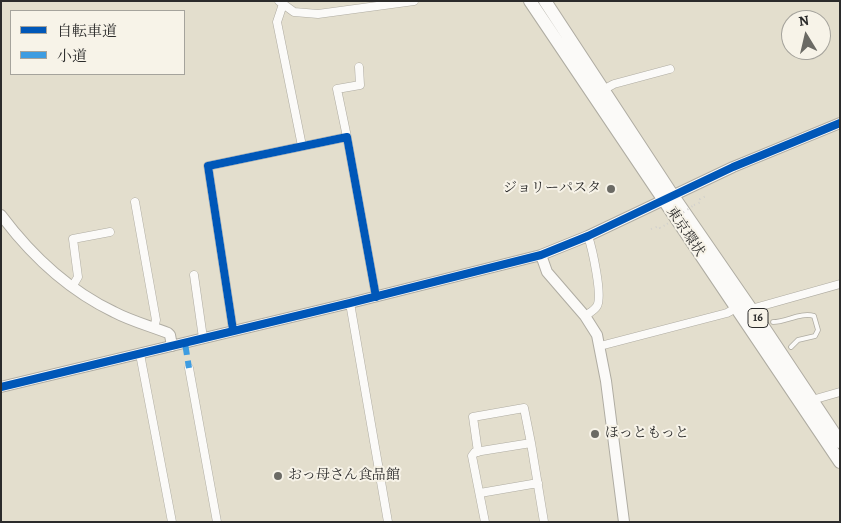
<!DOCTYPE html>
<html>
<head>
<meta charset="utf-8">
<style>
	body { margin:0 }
	#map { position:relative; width:841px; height:523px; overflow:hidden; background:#e3decd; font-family:Alegreya,"Noto Serif JP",serif }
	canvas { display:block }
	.frame { position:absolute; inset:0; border:2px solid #2b2b2b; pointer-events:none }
	.legend { position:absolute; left:10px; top:10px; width:175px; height:65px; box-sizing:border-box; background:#f7f3e8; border:1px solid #a5a39c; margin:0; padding:6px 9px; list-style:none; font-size:15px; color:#2b2b2b }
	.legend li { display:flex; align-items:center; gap:10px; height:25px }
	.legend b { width:25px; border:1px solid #a5a39c }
	.north { position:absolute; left:781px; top:10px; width:50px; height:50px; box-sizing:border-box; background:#f7f3e8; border:1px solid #a5a39c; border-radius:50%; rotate:351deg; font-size:14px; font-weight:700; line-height:20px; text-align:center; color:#2b2b2b }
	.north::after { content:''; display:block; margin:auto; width:18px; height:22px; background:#6b6a64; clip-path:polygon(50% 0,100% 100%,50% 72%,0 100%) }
</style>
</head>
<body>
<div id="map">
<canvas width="841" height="523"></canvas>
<div class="frame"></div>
<ul class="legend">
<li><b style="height:6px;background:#0057b8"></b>自転車道</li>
<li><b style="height:6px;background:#3d9ce1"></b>小道</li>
</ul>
<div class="north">N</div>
</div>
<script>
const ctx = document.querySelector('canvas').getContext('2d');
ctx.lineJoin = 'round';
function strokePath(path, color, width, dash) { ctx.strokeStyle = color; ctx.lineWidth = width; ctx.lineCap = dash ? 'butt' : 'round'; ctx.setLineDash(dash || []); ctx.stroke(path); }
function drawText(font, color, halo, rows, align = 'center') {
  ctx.font = font + ' Alegreya,"Noto Serif JP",serif'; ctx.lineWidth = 4; ctx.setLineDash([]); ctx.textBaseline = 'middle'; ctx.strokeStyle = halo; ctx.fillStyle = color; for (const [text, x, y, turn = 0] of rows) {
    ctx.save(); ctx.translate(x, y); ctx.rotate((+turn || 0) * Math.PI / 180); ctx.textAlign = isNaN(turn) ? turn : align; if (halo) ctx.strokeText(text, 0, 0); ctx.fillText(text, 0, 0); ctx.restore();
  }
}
const service = new Path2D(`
	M773,322C786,322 801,312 814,316L818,330L815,336L798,340L791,347`);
const minor = new Path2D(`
	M279,1L294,12L318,14L414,1
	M283,4L277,22L302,146
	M601,91L614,84L670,69
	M347,137L337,89L360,85L359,67
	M135,202L156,320L154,328
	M194,275L203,338
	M72,287L78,277L73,239L110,232
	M350,303L388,522
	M751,309L840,284
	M585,316C589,313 595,310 597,306C603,296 592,248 588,236
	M233,330L208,166L347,137L376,297
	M600,346L727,313L736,308
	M140,354L172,522
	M189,368L217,522
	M812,400L840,392
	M478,452L473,417L524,408L531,443
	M480,493L538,483
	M485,522L472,456L475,452L531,443L544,522`);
const tertiary = new Path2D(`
	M1,215C31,255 68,290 114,312C131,321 150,326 168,333L170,335L172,346
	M541,255L547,272L585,316L597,335L606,381L624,522
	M1,387L350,303L541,255L588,236L733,167L840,123`);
const trunk = new Path2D(`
	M530,1L840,462
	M545,1L673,196L764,328L840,442`);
strokePath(service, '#afaca2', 5.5);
strokePath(minor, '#afaca2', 9);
strokePath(tertiary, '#afaca2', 12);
strokePath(trunk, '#afaca2', 14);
strokePath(new Path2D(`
	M694,205L701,202L700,199L708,195
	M651,229L659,226L660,228L667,224`), '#d1d0cc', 2, [1, 4]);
strokePath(service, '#fbfaf8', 4);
strokePath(minor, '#fbfaf8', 8);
strokePath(tertiary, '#fbfaf8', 10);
strokePath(trunk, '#fbfaf8', 12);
strokePath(new Path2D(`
	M667,224L694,205`), '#d1d0cc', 2, [1, 4]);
strokePath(new Path2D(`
	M185,343L189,368`), '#3d9ce1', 6, [12, 6]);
strokePath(new Path2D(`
	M233,330L208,166L347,137L376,297
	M1,387L350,303L541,255L588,236L733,167L840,123`), '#0057b8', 8);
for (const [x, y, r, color] of [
	[611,189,5,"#6b6a64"],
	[595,434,5,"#6b6a64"],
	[278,476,5,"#6b6a64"]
]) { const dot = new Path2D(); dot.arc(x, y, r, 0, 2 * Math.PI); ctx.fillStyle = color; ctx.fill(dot); strokePath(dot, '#f7f3e8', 2); }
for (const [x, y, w] of [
	[758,318,20]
]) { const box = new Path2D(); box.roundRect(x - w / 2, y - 9.5, w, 19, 4); ctx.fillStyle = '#f7f3e8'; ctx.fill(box); strokePath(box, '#2b2b2b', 1); }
drawText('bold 12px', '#2b2b2b', null, [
	["16",758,318]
]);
drawText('14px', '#2b2b2b', '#f7f3e8', [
	["ジョリーパスタ",601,189,"right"],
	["ほっともっと",605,434],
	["おっ母さん食品館",288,476]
], 'left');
drawText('14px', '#2b2b2b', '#f7f3e8', [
	["東京環状",685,232,56]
]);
</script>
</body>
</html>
